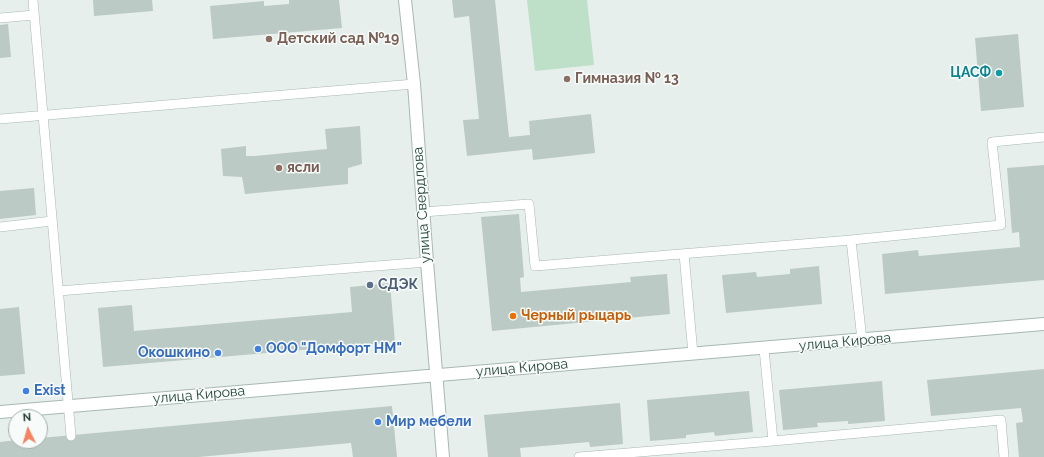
<!DOCTYPE html>
<html>
<head>
<meta charset="utf-8">
<style>
	body { margin:0 }
	#map { position:relative; width:1044px; height:457px; overflow:hidden; background:#e6efeb; font-family:Raleway,sans-serif }
	canvas { display:block }
	.north { position:absolute; left:8px; top:409px; width:40px; height:40px; box-sizing:border-box; background:#f7fbf9; border:1px solid #a3b1ad; border-radius:50%; rotate:355deg; font-size:11px; font-weight:700; line-height:16px; text-align:center; color:#24423a }
	.north::after { content:''; display:block; margin:auto; width:14px; height:18px; background:#f4845f; clip-path:polygon(50% 0,100% 100%,50% 72%,0 100%) }
</style>
</head>
<body>
<div id="map">
<canvas width="1044" height="457"></canvas>
<div class="north">N</div>
</div>
<script>
const ctx = document.querySelector('canvas').getContext('2d');
ctx.lineJoin = 'round';
function paint(path, color) { ctx.fillStyle = color; ctx.fill(path, 'evenodd'); }
function strokePath(path, color, width, dash) { ctx.strokeStyle = color; ctx.lineWidth = width; ctx.lineCap = dash ? 'butt' : 'round'; ctx.setLineDash(dash || []); ctx.stroke(path); }
function drawText(font, color, halo, rows, align = 'center') {
  ctx.font = font + ' Raleway,sans-serif'; ctx.lineWidth = 3; ctx.setLineDash([]); ctx.textBaseline = 'middle'; ctx.strokeStyle = halo; ctx.fillStyle = color; for (const [text, x, y, turn = 0] of rows) {
    ctx.save(); ctx.translate(x, y); ctx.rotate((+turn || 0) * Math.PI / 180); ctx.textAlign = isNaN(turn) ? turn : align; if (halo) ctx.strokeText(text, 0, 0); ctx.fillText(text, 0, 0); ctx.restore();
  }
}
paint(new Path2D(`
	M527,0H587L594,65L535,71Z`), '#bfe0c8');
paint(new Path2D(`
	M93,0H152L153,11L94,16Z
	M289,0H339L342,28L213,39L210,6L264,1V6L289,4Z
	M452,0H495L509,137L530,135L529,121L591,114L595,153L533,160L532,149L467,156L463,120L479,119L469,16L454,18Z
	M8,24L11,57L0,58V25Z
	M1018,34L1024,107L981,111L975,38Z
	M360,126L362,164L348,168V184L245,194L242,177L223,176L221,149L246,146V156H255L327,149L325,129Z
	M1044,165V280L885,294L882,254L918,250L919,256L1020,247L1019,232L1012,233L1007,168Z
	M34,188L36,215L0,219V191Z
	M519,214L524,277L520,278L521,292L631,282L630,277L667,274L670,314L492,331L481,217Z
	M819,266L822,304L726,313L722,275L756,272L757,277L790,274V269Z
	M390,283L395,342L103,367L98,308L132,305L134,331L352,312L350,287Z
	M19,307L25,374L0,376V309Z
	M1044,369V457H1019L1016,423L1023,422L1021,408L931,416L927,380Z
	M882,381L885,421L848,424V421L817,423L818,427L783,430L779,390Z
	M749,391L753,432L715,436L714,432L686,435V438L650,441L647,400Z
	M620,403L623,444L590,447L589,442L520,448L521,457H488L484,415Z
	M392,406L397,457H353L351,443L199,457H0V442L16,440L40,441V438Z`), '#bbcac4');
const service = new Path2D(`
	M33,0L71,436
	M0,18L34,15
	M0,119L414,84
	M423,212L529,204L535,266L851,240L1001,225L992,142L1044,137
	M0,227L52,221
	M851,240L862,340
	M684,254L693,354
	M58,291L427,262
	M764,349L773,441L1001,420L1004,457
	M579,457L773,441`);
const minor = new Path2D(`
	M405,0L414,84L427,262L443,457
	M0,412L1044,324`);
strokePath(service, '#a8b8b2', 10);
strokePath(minor, '#a8b8b2', 14);
strokePath(service, '#fff', 9);
strokePath(minor, '#fff', 12);
for (const [x, y, r, color] of [
	[269,39,4,"#8d6e63"],
	[999,73,4,"#0f9aa8"],
	[567,79,4,"#8d6e63"],
	[279,168,4,"#8d6e63"],
	[370,285,4,"#5c6f8a"],
	[513,316,4,"#e8710a"],
	[258,349,4,"#3f7fe0"],
	[218,353,4,"#3f7fe0"],
	[26,391,4,"#3f7fe0"],
	[378,422,4,"#3f7fe0"]
]) { const dot = new Path2D(); dot.arc(x, y, r, 0, 2 * Math.PI); ctx.fillStyle = color; ctx.fill(dot); strokePath(dot, '#f7fbf9', 1.5); }
drawText('bold 14px', '#785e54', '#f7fbf9', [
	["Детский сад №19",277,39],
	["Гимназия № 13",575,79],
	["ясли",287,168]
], 'left');
drawText('bold 14px', '#0d838f', '#f7fbf9', [
	["ЦАСФ",991,73]
], 'right');
drawText('14px', '#24423a', '#f7fbf9', [
	["улица Свердлова",422,205,-94],
	["улица Кирова",845,342,-5],
	["улица Кирова",522,368,-5],
	["улица Кирова",199,395,-5]
]);
drawText('bold 14px', '#4e5e75', '#f7fbf9', [
	["СДЭК",378,285]
], 'left');
drawText('bold 14px', '#c56008', '#f7fbf9', [
	["Черный рыцарь",521,316]
], 'left');
drawText('bold 14px', '#366cbe', '#f7fbf9', [
	["ООО \"Домфорт НМ\"",266,349],
	["Окошкино",210,353,"right"],
	["Exist",34,391],
	["Мир мебели",386,422]
], 'left');
</script>
</body>
</html>
